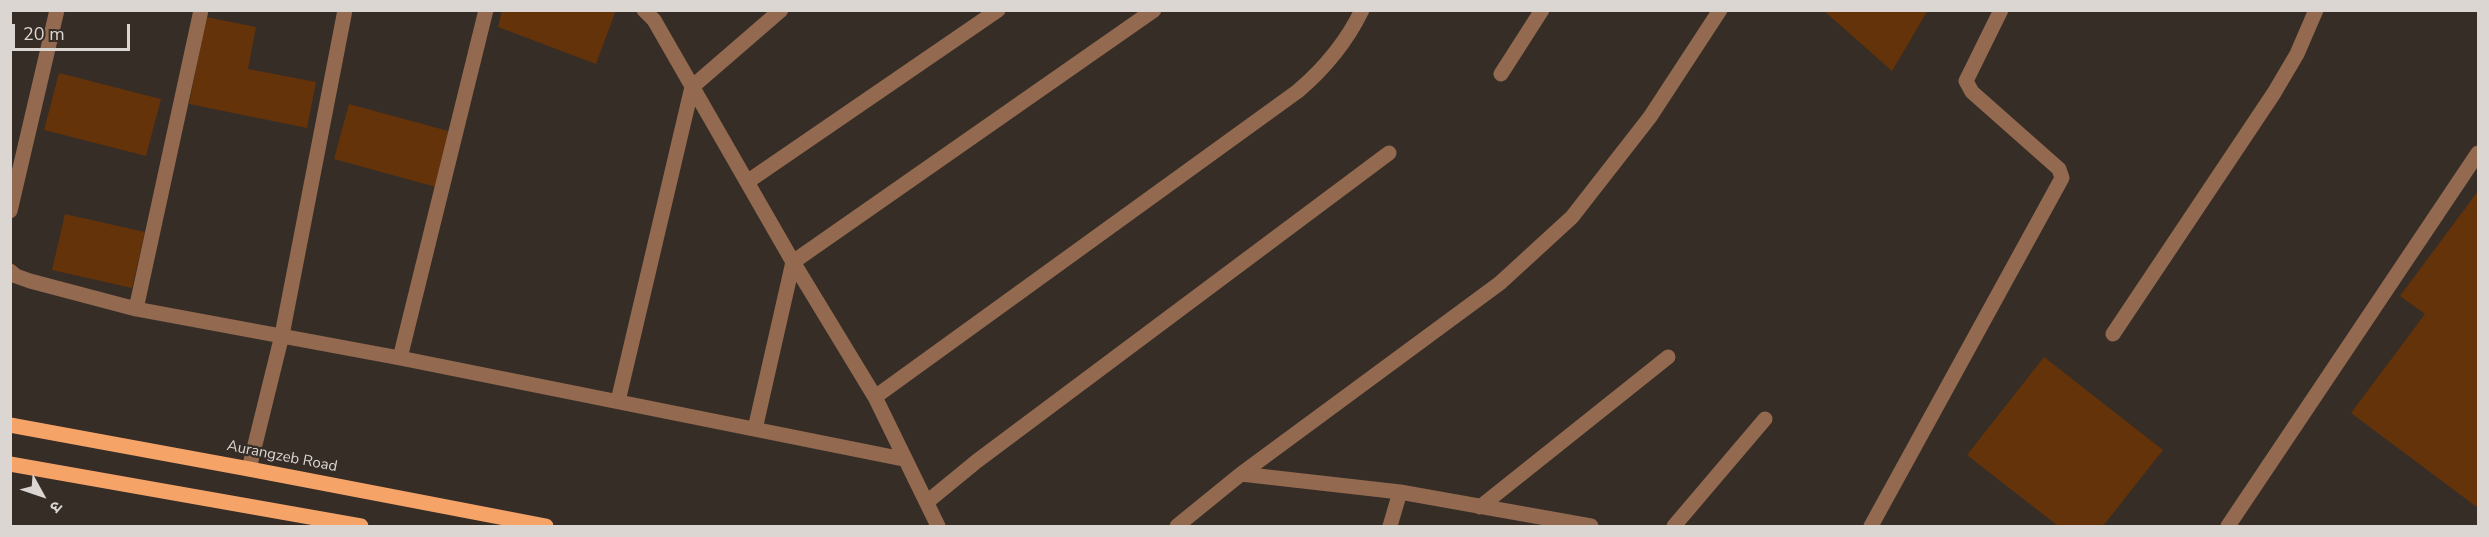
<!DOCTYPE html>
<html>
<head>
<meta charset="utf-8">
<style>
	body { margin:0 }
	#map { position:relative; width:2489px; height:537px; overflow:hidden; background:#362d27; font-family:"Nunito Sans","Noto Sans Devanagari",sans-serif }
	canvas { display:block }
	.frame { position:absolute; inset:0; border:12px solid #dcd6d3; pointer-events:none }
	.north { position:absolute; left:12px; top:465px; width:60px; height:60px; -webkit-text-stroke:4px #362d27; paint-order:stroke; rotate:130deg; font-size:16px; font-weight:700; line-height:24px; text-align:center; color:#dcd6d3 }
	.north::after { content:''; display:block; margin:auto; width:21px; height:27px; background:#dcd6d3; clip-path:polygon(50% 0,100% 100%,50% 72%,0 100%) }
	.scale { position:absolute; left:12px; top:24px; width:118px; height:27px; box-sizing:border-box; border:3px solid #dcd6d3; border-top:0; padding-left:8px; font-size:18px; line-height:21px; white-space:nowrap; color:#dcd6d3; -webkit-text-stroke:4px #362d27; paint-order:stroke }
</style>
</head>
<body>
<div id="map">
<canvas width="2489" height="537"></canvas>
<div class="frame"></div>
<div class="north">उ</div>
<div class="scale">20 m</div>
</div>
<script>
const ctx = document.querySelector('canvas').getContext('2d');
ctx.lineJoin = 'round';
function paint(path, color) { ctx.fillStyle = color; ctx.fill(path, 'evenodd'); }
function strokePath(path, color, width, dash) { ctx.strokeStyle = color; ctx.lineWidth = width; ctx.lineCap = dash ? 'butt' : 'round'; ctx.setLineDash(dash || []); ctx.stroke(path); }
function drawText(font, color, halo, rows, align = 'center') {
  ctx.font = font + ' "Nunito Sans",sans-serif'; ctx.lineWidth = 4.5; ctx.setLineDash([]); ctx.textBaseline = 'middle'; ctx.strokeStyle = halo; ctx.fillStyle = color; for (const [text, x, y, turn = 0] of rows) {
    ctx.save(); ctx.translate(x, y); ctx.rotate((+turn || 0) * Math.PI / 180); ctx.textAlign = isNaN(turn) ? turn : align; if (halo) ctx.strokeText(text, 0, 0); ctx.fillText(text, 0, 0); ctx.restore();
  }
}
paint(new Path2D(`
	M502,10H616L596,64L498,27Z
	M1823,10H1928L1892,71Z
	M206,17L256,27L248,69L316,82L307,128L189,104Z
	M59,73L161,99L146,156L44,130Z
	M349,104L452,132L436,187L334,159Z
	M2478,191V508L2351,413L2425,314L2400,296Z
	M65,214L145,232L132,288L52,270Z
	M2044,357L2163,450L2103,526H2058L1967,455Z`), '#643309');
strokePath(new Path2D(`
	M644,10L654,20L793,262L875,397L938,526
	M1501,74L1542,10
	M747,182L998,10
	M10,211L57,10
	M10,271L16,276L30,281L136,309L400,358L903,459
	M136,309L201,10
	M2113,334L2274,93L2297,54L2316,10
	M400,358L486,10
	M875,397L1298,91C1325,68 1346,43 1362,10
	M618,401L692,87L781,10
	M755,429L793,262L1154,10
	M249,469L282,335L345,10
	M1241,474L1400,492L1591,526
	M927,502L977,461L1389,153
	M1480,507L1668,357
	M1177,526L1241,474L1500,283L1572,217L1650,117L1720,10
	M1390,526L1400,492
	M1674,526L1765,419
	M1871,526L2062,178L2059,169L1972,92L1966,81L2001,10
	M2228,526L2478,153`), '#936a4f', 15);
strokePath(new Path2D(`
	M10,425L249,469L546,526
	M10,464L361,526`), '#f6a368', 15);
drawText('15px', '#dcd6d3', '#362d27', [
	["Aurangzeb Road",282,457,11]
]);
</script>
</body>
</html>
